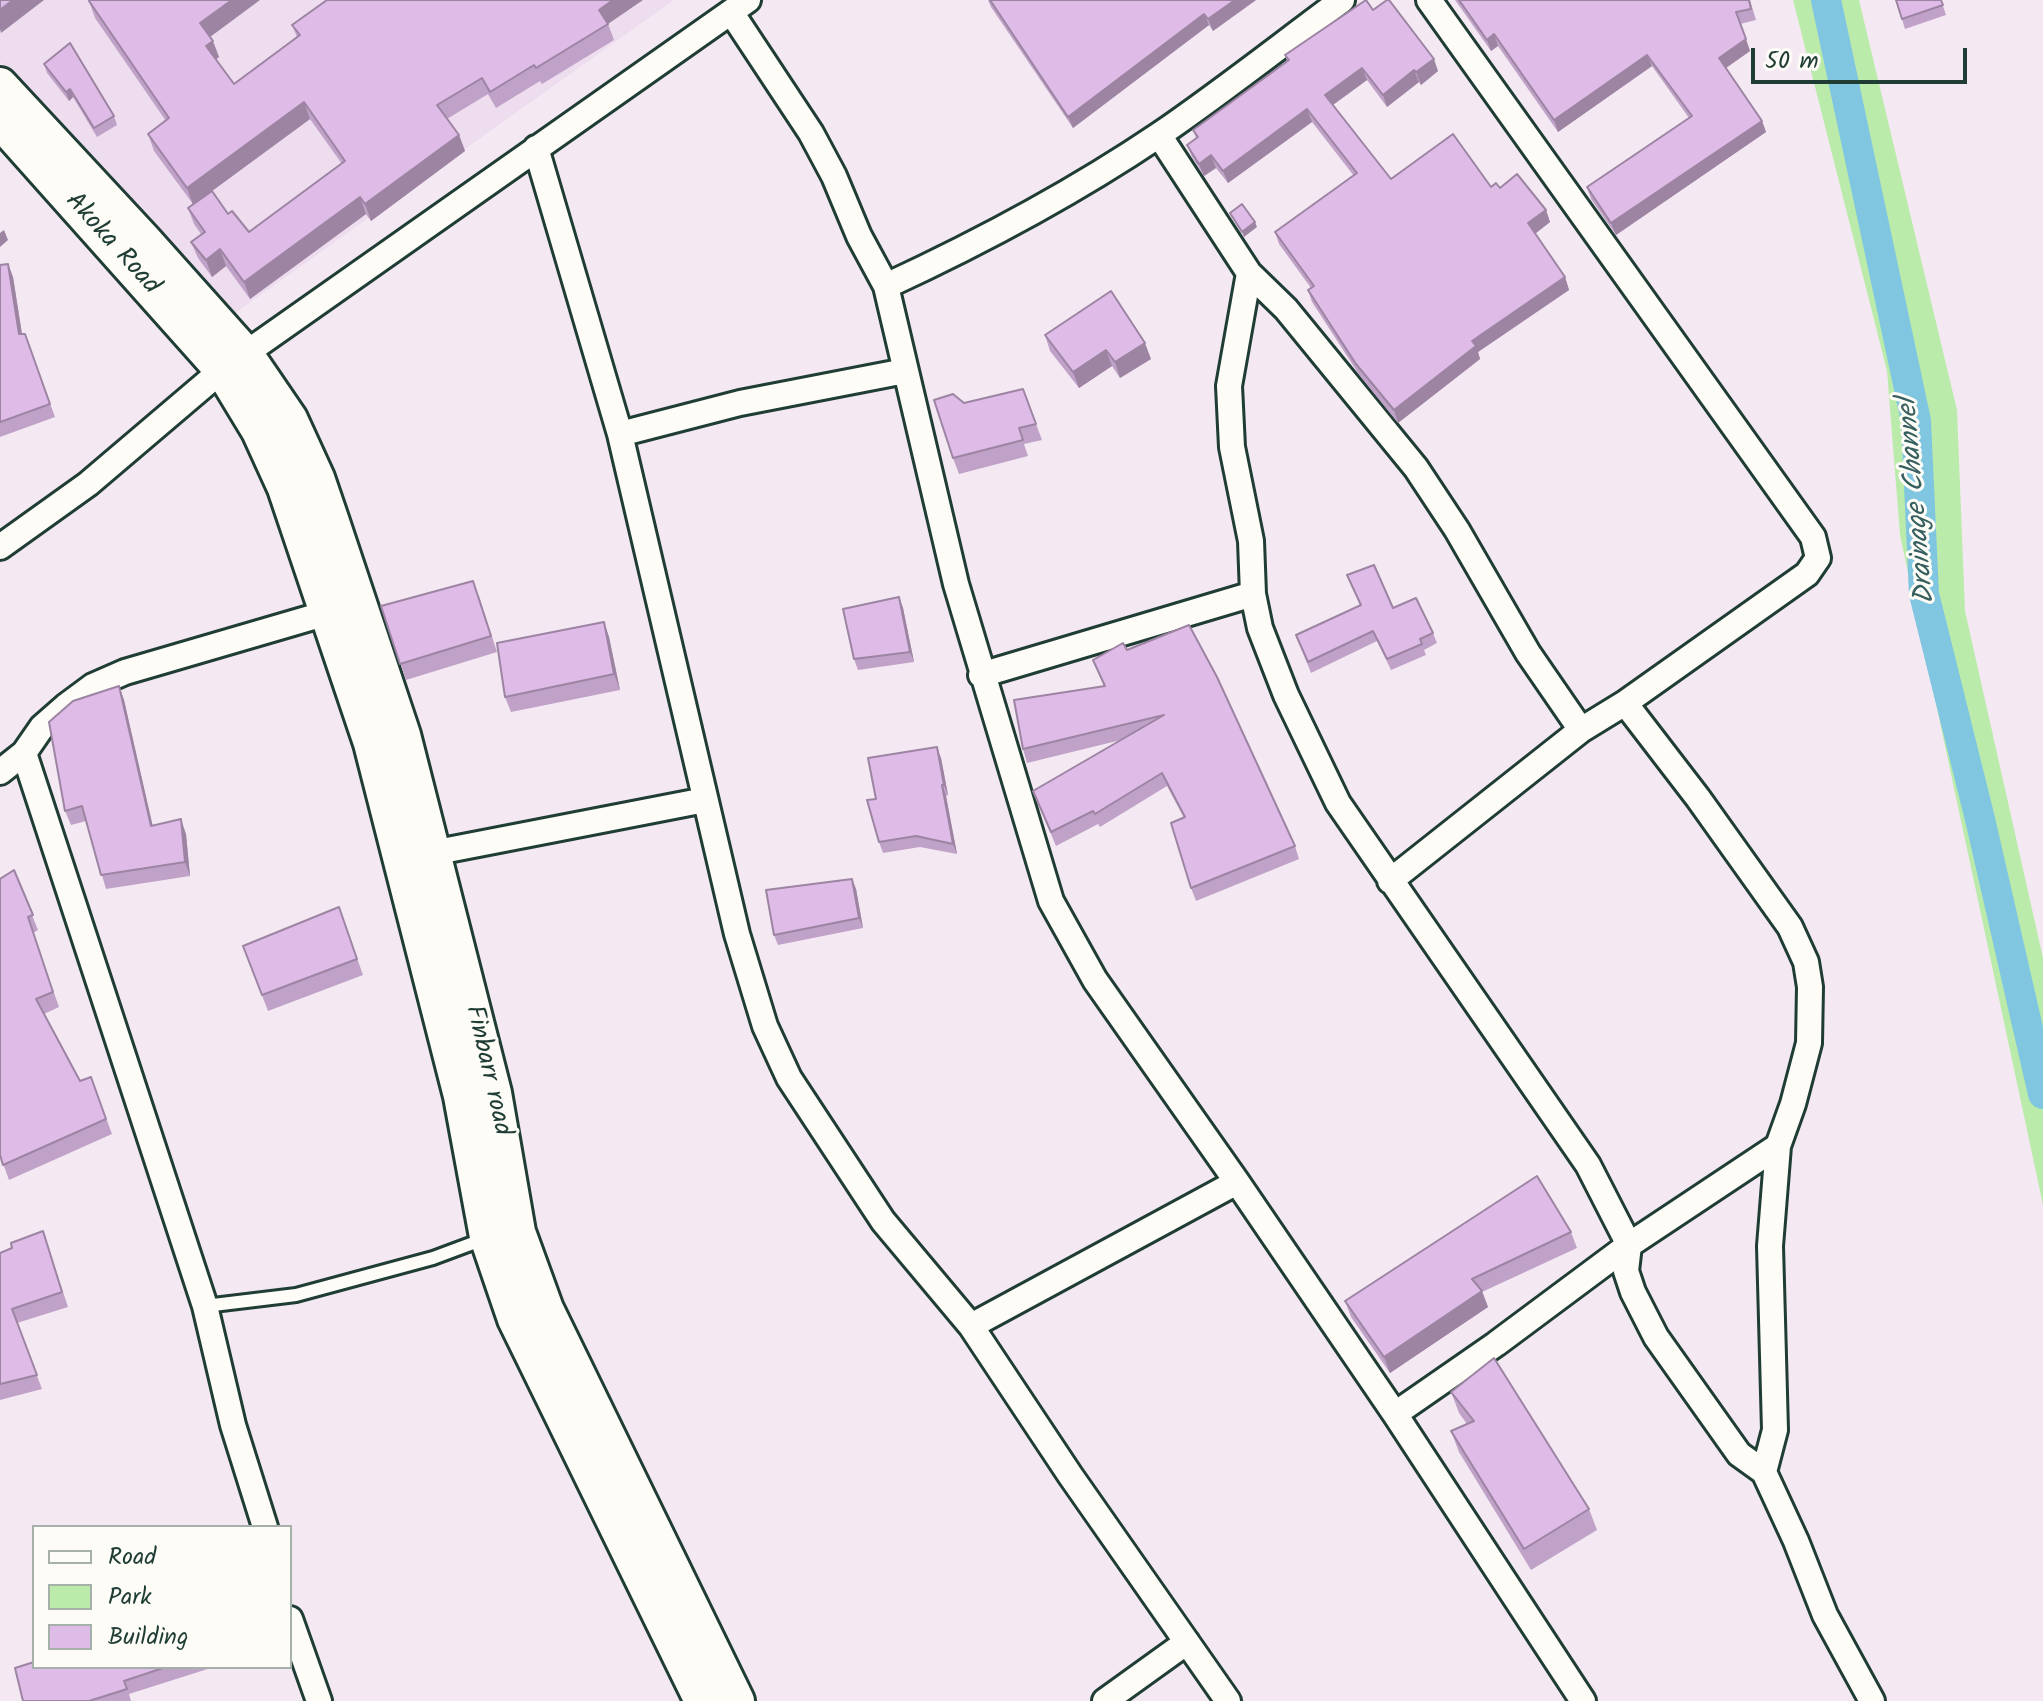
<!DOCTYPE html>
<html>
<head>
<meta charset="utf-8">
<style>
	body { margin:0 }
	#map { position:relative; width:2043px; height:1701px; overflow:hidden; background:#f4e9f2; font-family:Kalam,sans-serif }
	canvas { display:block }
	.legend { position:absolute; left:32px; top:1525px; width:260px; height:144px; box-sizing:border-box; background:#fdfcf7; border:2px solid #a4b0a9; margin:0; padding:10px 14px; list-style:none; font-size:24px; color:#1f3d34 }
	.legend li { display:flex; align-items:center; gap:16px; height:40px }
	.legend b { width:40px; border:2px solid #a4b0a9 }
	.scale { position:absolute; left:1751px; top:48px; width:216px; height:36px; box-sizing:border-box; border:4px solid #1f3d34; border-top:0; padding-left:10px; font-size:24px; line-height:28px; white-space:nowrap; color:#1f3d34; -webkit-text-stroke:6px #fdfcf7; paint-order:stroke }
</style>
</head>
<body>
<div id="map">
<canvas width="2043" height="1701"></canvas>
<ul class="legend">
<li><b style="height:10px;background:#fdfcf7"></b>Road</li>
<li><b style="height:22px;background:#bbebaa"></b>Park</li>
<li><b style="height:22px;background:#dfbce8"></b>Building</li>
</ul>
<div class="scale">50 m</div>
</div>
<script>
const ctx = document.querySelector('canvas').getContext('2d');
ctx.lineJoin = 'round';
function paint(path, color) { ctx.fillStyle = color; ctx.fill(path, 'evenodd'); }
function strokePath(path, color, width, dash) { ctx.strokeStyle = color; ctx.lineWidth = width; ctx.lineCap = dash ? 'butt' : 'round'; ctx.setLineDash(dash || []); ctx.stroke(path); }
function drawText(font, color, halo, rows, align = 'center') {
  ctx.font = font + ' Kalam,sans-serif'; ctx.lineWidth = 6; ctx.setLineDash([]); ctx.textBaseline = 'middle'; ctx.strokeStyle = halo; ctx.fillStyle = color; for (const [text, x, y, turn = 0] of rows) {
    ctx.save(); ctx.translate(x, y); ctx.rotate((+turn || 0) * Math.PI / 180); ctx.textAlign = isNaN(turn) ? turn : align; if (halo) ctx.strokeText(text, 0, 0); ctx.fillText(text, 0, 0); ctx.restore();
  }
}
paint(new Path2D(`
	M0,0H674L231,316L0,62Z`), '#eedcef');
paint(new Path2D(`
	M1793,0H1859L1957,410L1965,611L2043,958V1205L1900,535L1887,371Z`), '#bbebaa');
strokePath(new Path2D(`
	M1826,0L1916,421L1924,594L1980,819L2043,1094`), '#80c6e1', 30);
const service = new Path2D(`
	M205,1306L296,1295L433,1258L484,1239`);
const minor = new Path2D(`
	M731,12L811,133L834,176L859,236L886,286L956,584L1051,901L1095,980L1237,1182L1395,1414L1583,1701
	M1159,135L1249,273L1286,309L1416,468L1457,530L1528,653L1581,730
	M536,148L620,434L737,934L765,1026L789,1078L883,1221L971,1326L1070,1475L1228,1701
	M1249,273L1229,386L1232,447L1251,541L1253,594L1260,628L1286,695L1338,803L1588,1165L1629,1245L1626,1271L1633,1292L1656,1337L1739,1454L1764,1472
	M886,286C981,242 1073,193 1159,135C1222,92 1281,45 1342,0
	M620,434L740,403L905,371
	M0,547L88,484L222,370L748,0
	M981,675L1253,594
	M1625,703L1698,798L1790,927L1806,962L1810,987L1809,1043L1793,1104L1778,1146L1770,1246L1775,1430L1764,1472L1796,1541L1825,1615L1872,1701
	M24,753L205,1306L233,1425L265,1527
	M0,772L24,753L42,727L66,706L93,686L125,672L327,613
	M432,853L705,800
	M1390,881L1581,730L1625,703L1807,574L1818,558L1813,537L1429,0
	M971,1326L1237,1182
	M1395,1414L1496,1344L1629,1245L1778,1146
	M290,1619L319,1701
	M1105,1701L1187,1642`);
const secondary = new Path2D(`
	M0,85L145,241L245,353L290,419L317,478L332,522L403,735L494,1093L518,1232L546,1309L737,1701
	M0,121L222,370L259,431L285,488L371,743L461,1096L487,1237L515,1319L702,1701`);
strokePath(service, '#1f3d34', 18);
strokePath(minor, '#1f3d34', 30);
strokePath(secondary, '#1f3d34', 40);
strokePath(service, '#fdfcf7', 12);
strokePath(minor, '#fdfcf7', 24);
strokePath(secondary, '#fdfcf7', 34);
paint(new Path2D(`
	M988,0H1256L1213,31L1209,25L1073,128L991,7Z
	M1455,0H1750L1756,20L1740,24L1750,51L1726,68L1762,121L1766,132L1616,235L1591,199L1587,187L1689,118L1652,66L1558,132L1498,46L1491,51Z
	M1896,0H1941L1946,15L1905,29Z
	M89,1L210,37L219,57L216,59L234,84L297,37L292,25L608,24L614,40L542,84L540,81L496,108L488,94L447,119L459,135L465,151L371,221L366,214L250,299L226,266L212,277L198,258L191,242L201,234L194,224L188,208L193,204L154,151L148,134L166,121L95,18ZM310,119L342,164L249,232L228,214L194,204Z
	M1373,10L1438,71L1421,85L1419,82L1387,107L1367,80L1333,105L1391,179L1500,188L1546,210L1550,222L1535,234L1565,277L1569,290L1478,352L1480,359L1398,423L1360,376L1312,302L1308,290L1311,288L1279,244L1275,232L1354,176L1312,122L1228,183L1216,168L1204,176L1192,157L1187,145L1196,138L1193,130L1287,61L1285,55Z
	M44,64L114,116L117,125L97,137L73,97L69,101L47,73Z
	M8,264L13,277L22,334H25L55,417L0,437V265Z
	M1045,335L1151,359L1120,378L1112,366L1079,388L1050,351Z
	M1023,389L1042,440L1024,444L1028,456L959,474L953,458L964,403Z
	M1347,575L1393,608L1433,633L1437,643L1424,650L1426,655L1391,670L1377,641L1311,673L1296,635L1360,605Z
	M479,596L497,652L406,680L381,606Z
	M899,597L903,608L914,662L858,670L854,659Z
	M604,622L609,637L620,690L511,712L505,697Z
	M1127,650L1295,846L1299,859L1196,901L1191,888L1184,818L1167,786L1100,827L1098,824L1056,846L1033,791L1121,740L1027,763L1023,749L1104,686L1093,660Z
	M119,686L124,700L152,825L186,834L190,876L106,889L86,821L71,825L65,811Z
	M941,758L948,795L946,796L957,854L920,847L883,853L879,842Z
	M14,870L38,930L33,933L59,1007L44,1014L80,1081L91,1077L112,1134L9,1180L0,1155Z
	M852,879L856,889L863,928L778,945L774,935Z
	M339,907L363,975L268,1011L243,946Z
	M43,1231L68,1307L17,1323L42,1389L0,1400V1253Z
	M1571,1232L1577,1248L1482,1292L1488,1307L1390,1373L1351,1317L1345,1301Z
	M1451,1392L1589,1509L1597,1530L1531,1570L1459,1452L1451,1431L1467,1424L1459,1413Z
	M34,1667H214L129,1694L131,1701H23Z`), '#c0a2c8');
paint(new Path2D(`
	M13,0H44L1,33L0,29V10Z
	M232,0H260L206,40L200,23Z
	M613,0H643L608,24L599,10Z
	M1235,0H1256L1213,31L1208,19Z
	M1204,14L1209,25L1073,128L1068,117Z
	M1494,34L1498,46L1491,51L1487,40Z
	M1746,39L1750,51L1723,70L1719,58Z
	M213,41L219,57L212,62L206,46Z
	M1647,55L1652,66L1558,132L1554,120Z
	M1434,59L1438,71L1421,85L1416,72Z
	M1362,68L1367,80L1330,107L1325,95Z
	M1414,70L1419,82L1387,107L1383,95Z
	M70,89L73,97L69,101L66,92Z
	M304,102L310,119L193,205L187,188Z
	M1307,109L1312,122L1228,183L1223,171Z
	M1762,121L1766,132L1616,235L1611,223Z
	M459,135L465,151L371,221L365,204Z
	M1211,155L1216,168L1204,176L1199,164Z
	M360,197L366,214L250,299L244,282Z
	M1546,210L1550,222L1532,236L1528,223Z
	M1255,222L1257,227L1244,237L1242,232Z
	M4,230L8,240L0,247V233Z
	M220,249L226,266L212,277L206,260Z
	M8,264L13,277L24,347L19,334Z
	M1565,277L1569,290L1478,352L1480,359L1398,423L1394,410L1472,341Z
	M1145,343L1151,359L1120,378L1115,362Z
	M1106,350L1112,366L1079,388L1073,372Z
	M899,597L903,608L914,662L910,652Z
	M604,622L609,637L620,690L614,674Z
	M119,686L124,700L156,840L151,826Z
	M937,747L941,758L948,795L944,785Z
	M942,785L946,796L957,854L953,844Z
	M181,819L186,834L190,876L185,862Z
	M852,879L856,889L863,928L859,918Z
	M1482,1291L1488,1307L1390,1373L1384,1357Z`), '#9c84a2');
const building = new Path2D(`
	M0,0H13L0,10Z
	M90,0H232L200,23L213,41L206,46L234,84L300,35L292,25L327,0H613L599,10L608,24L536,68L534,65L490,92L482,78L437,105L459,135L365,204L360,197L244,282L220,249L206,260L191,242L205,232L188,208L212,191L228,214L232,211L249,232L345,161L304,102L187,188L148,134L169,118L89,1Z
	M990,0H1235L1208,19L1204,14L1068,117Z
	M1366,0L1373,10L1387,0H1389L1434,59L1416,72L1414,70L1383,95L1362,68L1325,95L1391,179L1453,134L1491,187L1496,183L1500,188L1517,174L1546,210L1528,223L1565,277L1472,341L1476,346L1394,410L1356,364L1308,290L1314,286L1275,232L1357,173L1307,109L1223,171L1211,155L1199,164L1187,145L1198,137L1193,130L1289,60L1285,55Z
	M1459,0H1749L1751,9L1736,12L1746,39L1719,58L1762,121L1611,223L1587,187L1692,116L1647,55L1554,120L1494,34L1487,40Z
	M1896,0H1941L1943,5L1902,19Z
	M70,43L114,116L94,128L70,89L66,92L44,64Z
	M1242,204L1255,222L1242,232L1230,213Z
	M8,264L19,334H25L50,404L0,422V265Z
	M1111,291L1145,343L1115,362L1106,350L1073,372L1045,335Z
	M1023,389L1036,424L1019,428L1023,440L953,458L934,400L953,394L964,403Z
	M1374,565L1393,608L1416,598L1433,633L1420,639L1422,644L1387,659L1373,631L1308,662L1296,635L1361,605L1347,575Z
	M473,581L491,636L400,664L381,606Z
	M899,597L910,652L854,659L843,609Z
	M604,622L614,674L505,697L497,643Z
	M1189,625L1217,677L1295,846L1191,888L1171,823L1185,817L1162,773L1095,814L1093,811L1051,832L1033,791L1164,715L1023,749L1014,700L1105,686L1093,660L1123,643L1127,650Z
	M119,686L151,826L181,819L185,862L101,875L82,806L65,811L49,722L73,701Z
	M937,747L944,785H942L953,844L916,836L879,842L867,800L876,799L868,758Z
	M14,870L33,915L28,917L53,992L36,999L80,1081L91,1077L106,1119L3,1165L0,1155V879Z
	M852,879L859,918L774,935L766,890Z
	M339,907L357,959L262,995L243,946Z
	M1537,1176L1571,1232L1472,1279L1482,1291L1384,1357L1345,1301Z
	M43,1231L62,1292L12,1309L37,1375L0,1384V1253L12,1248L11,1243Z
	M1494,1358L1589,1509L1524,1549L1451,1431L1474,1421L1451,1392Z
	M34,1662V1667H166L124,1681L127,1689L89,1701H23L15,1668Z`);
paint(building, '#dfbce8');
strokePath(building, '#9c84a2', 2);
drawText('26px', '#1f3d34', '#fdfcf7', [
	["Akoka Road",111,245,48],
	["Finbarr road",486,1071,77]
]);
drawText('italic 28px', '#375f5f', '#fdfcf7', [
	["Drainage Channel",1919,501,-95]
]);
</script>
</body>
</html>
